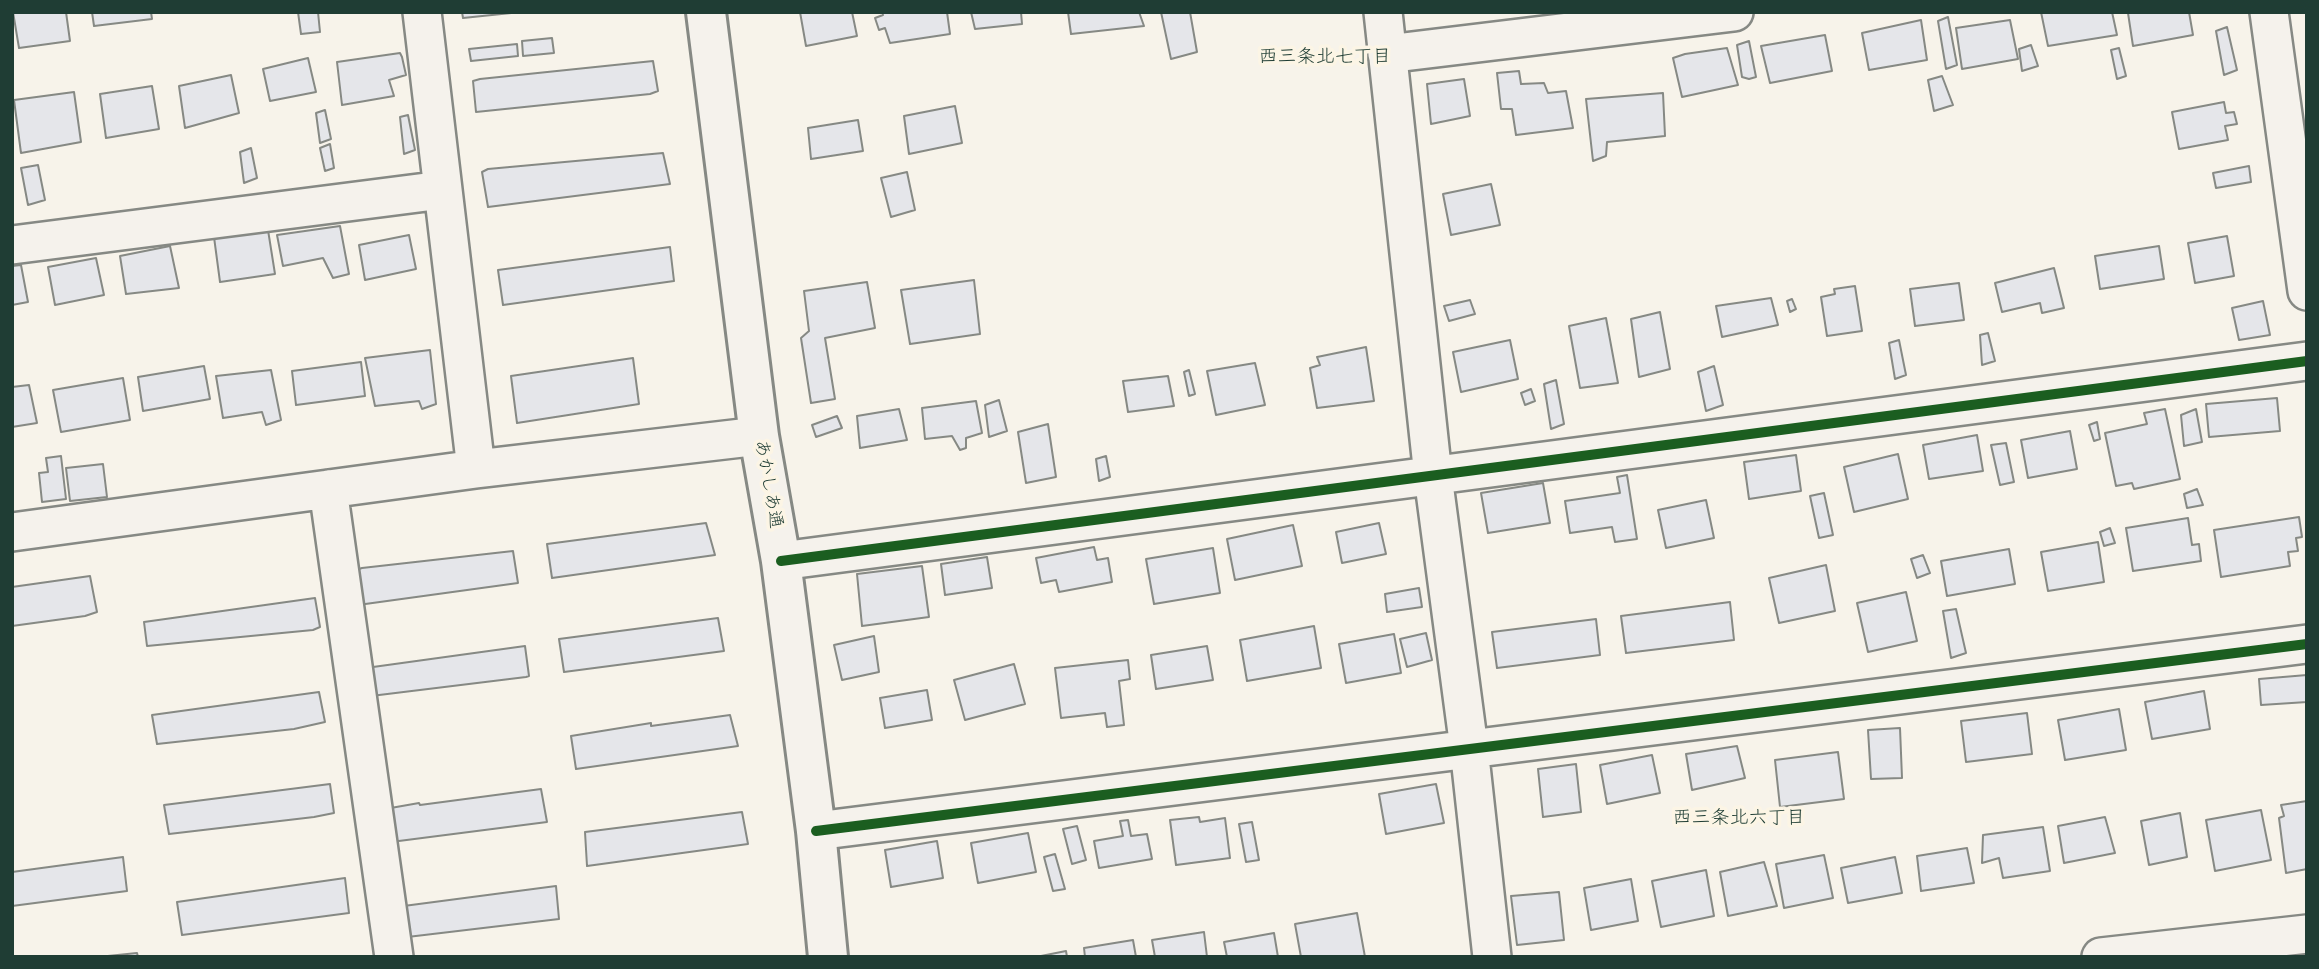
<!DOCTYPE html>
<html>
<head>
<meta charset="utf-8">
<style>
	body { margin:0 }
	#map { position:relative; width:2319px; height:969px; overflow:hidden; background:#f7f3ea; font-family:Pangolin,sans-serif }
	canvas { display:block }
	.frame { position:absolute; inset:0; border:14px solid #1f3d34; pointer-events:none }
</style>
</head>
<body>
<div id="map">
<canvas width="2319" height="969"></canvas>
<div class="frame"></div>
</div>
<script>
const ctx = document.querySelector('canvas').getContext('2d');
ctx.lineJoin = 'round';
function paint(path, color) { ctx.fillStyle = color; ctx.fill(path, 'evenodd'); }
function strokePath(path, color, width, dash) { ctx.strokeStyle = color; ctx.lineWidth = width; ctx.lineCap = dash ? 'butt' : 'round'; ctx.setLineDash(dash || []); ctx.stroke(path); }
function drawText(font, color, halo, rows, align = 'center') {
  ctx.font = font + ' Pangolin,"Klee One",sans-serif'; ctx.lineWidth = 7; ctx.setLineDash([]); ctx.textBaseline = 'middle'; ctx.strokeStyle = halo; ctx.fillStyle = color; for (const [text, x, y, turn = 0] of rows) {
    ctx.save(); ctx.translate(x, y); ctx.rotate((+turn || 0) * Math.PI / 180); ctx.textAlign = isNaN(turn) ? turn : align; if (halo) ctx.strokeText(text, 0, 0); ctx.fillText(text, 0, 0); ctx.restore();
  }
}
const building = new Path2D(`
	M13,12H66L70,41L19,48Z
	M92,12H151L152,19L94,26Z
	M298,12H318L320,32L301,34Z
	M462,12H521L463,18Z
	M800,12H852L857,36L806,46Z
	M882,12H947L950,34L890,43L885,28L879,30L875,18L883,15Z
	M971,12H1021L1022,24L975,29Z
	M1068,12H1139L1144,26L1071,34Z
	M1161,12H1190L1197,52L1171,59Z
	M2041,12H2112L2117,35L2048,46Z
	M2189,12L2193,35L2133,46L2128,13Z
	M1948,17L1957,65L1946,69L1938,21Z
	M1921,20L1927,60L1869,70L1862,33Z
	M2010,20L2018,59L1962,69L1956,28Z
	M2227,27L2237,70L2224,75L2216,31Z
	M1825,35L1832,71L1770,83L1761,46Z
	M552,38L554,53L523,56L522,41Z
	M1749,41L1756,77L1749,79L1742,77L1737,45Z
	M517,44L518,56L471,61L469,49Z
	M2031,45L2038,66L2022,71L2019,49Z
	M1727,48L1738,85L1682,97L1673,58L1685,54Z
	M2119,48L2126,76L2117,79L2111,50Z
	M400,53L402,57L406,75L389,80L394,96L342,105L337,62Z
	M308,58L316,92L270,101L263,69Z
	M653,61L658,91L650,94L476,112L473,81L480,79Z
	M1519,71L1521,84L1544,83L1548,93L1566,91L1573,128L1516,135L1512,109H1501L1497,73Z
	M231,75L239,113L185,128L179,86Z
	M1942,76L1953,105L1934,111L1928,80Z
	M1464,79L1470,116L1431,124L1427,84Z
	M152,86L159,129L106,138L100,94Z
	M74,92L81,142L21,153L14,100Z
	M1663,93L1665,136L1607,142L1606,156L1593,161L1586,99Z
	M2224,102L2226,113L2234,112L2237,124L2225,126L2228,140L2179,149L2172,112Z
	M955,106L962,143L909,154L904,116Z
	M325,110L331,139L320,143L316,113Z
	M408,115L415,150L404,154L400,117Z
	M858,120L863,151L811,159L808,128Z
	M330,144L334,168L325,171L320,148Z
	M251,148L257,178L244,183L240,152Z
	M663,153L670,184L488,207L482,172L488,169Z
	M38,165L45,200L28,205L21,168Z
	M2249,166L2251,182L2216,188L2213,173Z
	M907,172L915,210L891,217L881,178Z
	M1491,184L1500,225L1451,235L1443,194Z
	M340,226L349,274L333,278L323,258L283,266L277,235Z
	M268,230L275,274L220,282L214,237Z
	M409,235L416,269L365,280L359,245Z
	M2227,236L2234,276L2195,283L2188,243Z
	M170,246L179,288L126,294L120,256Z
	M2159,246L2164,279L2100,289L2095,256Z
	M670,247L674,281L503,305L498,270Z
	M96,258L104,295L55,305L48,267Z
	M21,265L28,302L12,305V266Z
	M2054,268L2064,308L2042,313L2040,303L2002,312L1995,283Z
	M974,280L980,334L910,344L901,290Z
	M867,282L875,328L825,338L835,399L811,403L801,338L809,331L804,291Z
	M1959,283L1964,320L1915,326L1910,289Z
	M1855,286L1862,331L1827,336L1821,297L1835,294L1834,289Z
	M1771,298L1778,325L1722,337L1716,306Z
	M1792,299L1796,309L1790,312L1787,301Z
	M1470,300L1475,314L1449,321L1444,306Z
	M2263,301L2270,335L2239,340L2232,308Z
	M1660,312L1670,369L1639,377L1631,319Z
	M1606,318L1618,383L1580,388L1569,326Z
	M1988,333L1995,361L1982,365L1980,335Z
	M1510,340L1518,379L1461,392L1453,352Z
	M1899,340L1906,375L1895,379L1889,343Z
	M1366,347L1374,401L1317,408L1310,368L1320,365L1317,357Z
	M430,350L436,404L422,409L419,401L375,406L365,358Z
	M633,358L639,404L517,423L511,376Z
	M361,362L365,396L296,405L292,371Z
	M1255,363L1265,405L1216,415L1207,371Z
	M204,366L210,399L143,411L138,377Z
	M1714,366L1723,405L1706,411L1698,372Z
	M271,370L281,420L266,425L262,412L223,418L216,376Z
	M1189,370L1195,394L1189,396L1184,372Z
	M1168,376L1174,406L1128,412L1123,381Z
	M123,378L130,420L61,432L53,390Z
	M1556,380L1564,424L1551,429L1544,384Z
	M29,385L37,423L12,427V387Z
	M1531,389L1535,401L1525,405L1521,393Z
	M2277,398L2280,431L2209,437L2206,404Z
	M999,400L1007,431L989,437L985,405Z
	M976,401L982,433L966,438V448L960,450L952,436L925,439L922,408Z
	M899,409L907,440L860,448L857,416Z
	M2165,409L2180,479L2134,489L2132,483L2116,486L2105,433L2147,424L2144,413Z
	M2196,409L2202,442L2184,446L2181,415Z
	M837,416L842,428L816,437L812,425Z
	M2097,422L2100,439L2094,441L2089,425Z
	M1048,424L1056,477L1026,483L1018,432Z
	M2070,431L2077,469L2028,478L2021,440Z
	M1977,435L1983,471L1929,479L1923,445Z
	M2006,443L2014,482L2000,485L1991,445Z
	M1898,454L1908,499L1854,512L1844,467Z
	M1796,455L1801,491L1749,499L1744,462Z
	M61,456L66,499L42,502L39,473L48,472L46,458Z
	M1106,456L1110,477L1099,481L1096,459Z
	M103,464L107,497L70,501L66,468Z
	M1627,475L1637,539L1615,542L1612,527L1570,533L1565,501L1620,493L1617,477Z
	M1543,483L1550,523L1488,533L1481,493Z
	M2197,489L2203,505L2187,508L2184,494Z
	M1824,493L1833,535L1819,538L1810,496Z
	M1706,500L1714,538L1666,548L1658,510Z
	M2299,517L2302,537L2296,538L2298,551L2288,552L2290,566L2221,577L2214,530Z
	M2188,518L2192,545L2199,544L2201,561L2133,571L2126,528Z
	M706,523L715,555L552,578L547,544Z
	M1379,523L1386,554L1342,563L1336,532Z
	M1293,525L1302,566L1235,580L1227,539Z
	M2110,528L2115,543L2104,546L2100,532Z
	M2098,542L2104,582L2048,591L2041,552Z
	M1094,547L1097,560L1108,558L1112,582L1059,592L1056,580L1041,583L1036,558Z
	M1213,548L1220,593L1154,604L1146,559Z
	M2009,549L2015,584L1947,596L1941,561Z
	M513,551L518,583L358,605L353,571L362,568Z
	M1923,555L1930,573L1917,578L1911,559Z
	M987,557L992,588L945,595L941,564Z
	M1826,565L1835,611L1779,623L1769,578Z
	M922,566L929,617L862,626L857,574Z
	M90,576L97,612L85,616L12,626V587Z
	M1419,588L1422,607L1387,612L1385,594Z
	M1906,592L1917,641L1868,652L1857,603Z
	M315,598L320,627L313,630L147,646L144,622Z
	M1730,602L1734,640L1626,653L1621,616Z
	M1956,609L1966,653L1951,658L1943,611Z
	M718,618L724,651L564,672L559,639Z
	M1596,619L1600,655L1497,668L1492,632Z
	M1314,626L1321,668L1247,681L1240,640Z
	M1426,633L1432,660L1407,667L1400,639Z
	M1394,634L1401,673L1346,683L1339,644Z
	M874,636L879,672L842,680L834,645Z
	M525,646L529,676L526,677L371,696L368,669L373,667Z
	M1207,646L1213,680L1156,689L1151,655Z
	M1128,660L1130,679L1119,681L1124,725L1107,727L1105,713L1061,718L1055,668Z
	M1014,664L1025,704L965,720L954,680Z
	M2307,675V702L2261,705L2259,679Z
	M927,690L932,720L885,728L880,698Z
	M2204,691L2210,729L2152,739L2145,702Z
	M319,692L325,722L294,729L157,744L152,715Z
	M2119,709L2126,750L2065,760L2058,720Z
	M2027,713L2032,754L1966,762L1961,721Z
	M730,715L738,746L576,769L571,736L651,723V726Z
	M1900,728L1902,778L1871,779L1868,730Z
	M1737,746L1745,778L1692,790L1686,754Z
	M1838,752L1844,799L1780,807L1775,760Z
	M1652,755L1660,793L1607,804L1600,765Z
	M1576,764L1581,812L1543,817L1538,769Z
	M330,784L334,813L314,817L169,834L164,805Z
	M1436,784L1444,823L1386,834L1379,794Z
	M541,789L547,822L391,842L385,809L419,803L420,805Z
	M2307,801V869L2286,873L2279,818L2284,816L2281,805Z
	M2261,810L2271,860L2215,871L2206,820Z
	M742,812L748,844L587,866L585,832Z
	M2180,813L2187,857L2149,865L2141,821Z
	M1199,817L1200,822L1225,818L1230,858L1176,865L1170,820Z
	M2105,817L2115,853L2064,863L2058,826Z
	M1128,820L1131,836L1147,834L1152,859L1099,868L1094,841L1123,836L1120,821Z
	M1252,822L1259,860L1246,862L1239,824Z
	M1077,826L1086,860L1072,864L1063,829Z
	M2043,827L2050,871L2003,878L1999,858L1982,863L1983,835Z
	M1028,833L1036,872L978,883L971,843Z
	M937,841L943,878L891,887L885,850Z
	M1967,848L1974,883L1921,891L1917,856Z
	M1055,854L1065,889L1053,891L1044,857Z
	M1824,855L1833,898L1784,908L1776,864Z
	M123,857L127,891L12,906V872Z
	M1895,857L1902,893L1848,903L1841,868Z
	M1764,862L1777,906L1728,916L1720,872Z
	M1706,870L1714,916L1661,927L1652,881Z
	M345,878L349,913L182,935L177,902Z
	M1631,879L1638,921L1591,930L1584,888Z
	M556,886L559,919L399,938L396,907Z
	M1559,892L1564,940L1517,945L1511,896Z
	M1357,913L1365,957H1301L1295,924Z
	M1204,932L1207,957H1155L1152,940Z
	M1274,933L1278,957H1227L1224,942Z
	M1133,940L1136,957H1085L1084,948Z
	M1066,951L1067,957H1036Z
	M137,953L138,957H98Z`);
paint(building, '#e5e6ea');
strokePath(building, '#868984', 2);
const street = new Path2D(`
	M422,12L476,469
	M1383,12L1433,476L1469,748L1492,957
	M2269,12L2307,291
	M1387,54L1734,12
	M12,245L442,190
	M328,489L394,957
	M12,532L476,469L759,436
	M781,561L2307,361
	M816,831L2307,644
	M2101,957L2307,934`);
const secondary = new Path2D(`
	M706,12L759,436L781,561L816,831L828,957`);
strokePath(street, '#868984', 42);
strokePath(secondary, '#868984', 44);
strokePath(street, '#f5f2ec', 37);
strokePath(secondary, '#f5f2ec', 38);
strokePath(new Path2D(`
	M781,561L2307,361
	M816,831L2307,644`), '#1b5e20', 10);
drawText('18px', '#1f3d34', '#fcf5e5', [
	["あかしあ通",768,484,80]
]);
drawText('19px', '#1f3d34', '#fcf5e5', [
	["西三条北七丁目",1325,57],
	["西三条北六丁目",1739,818]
]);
</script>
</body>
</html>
